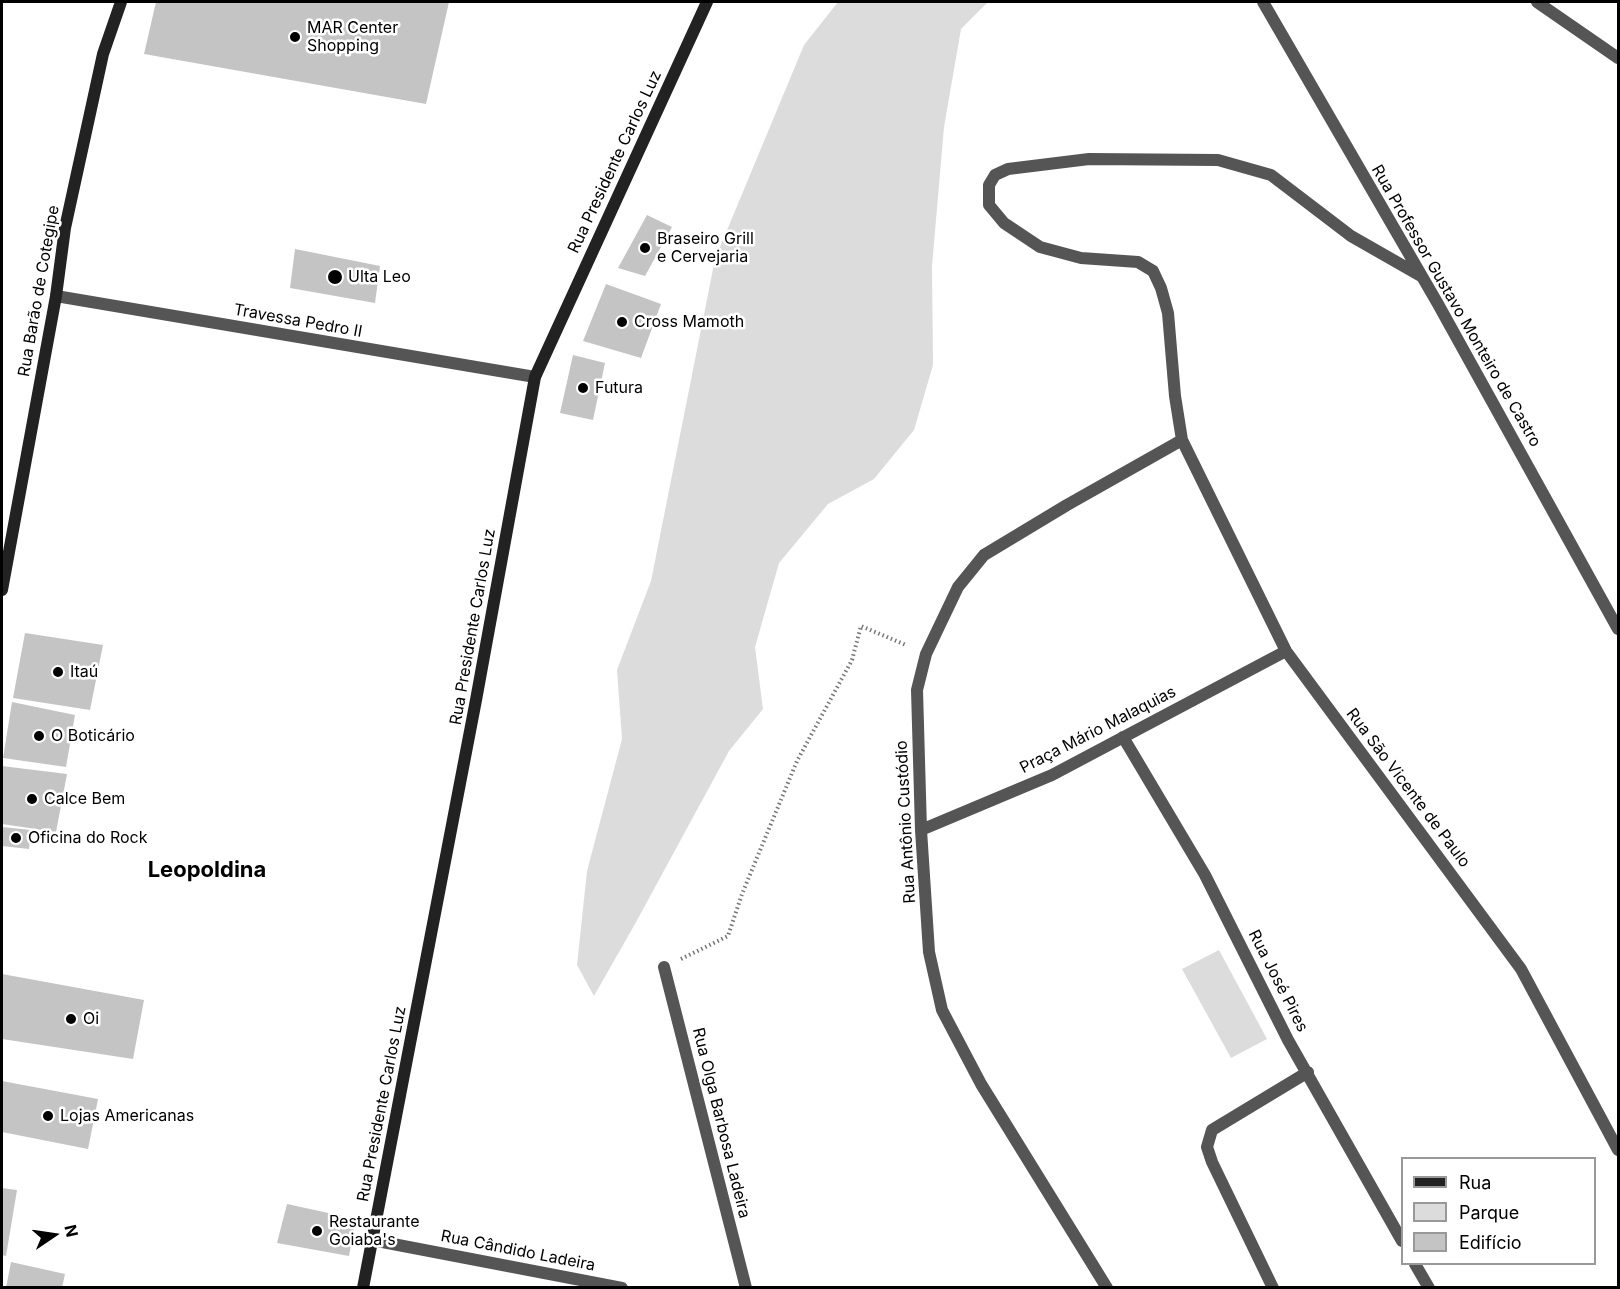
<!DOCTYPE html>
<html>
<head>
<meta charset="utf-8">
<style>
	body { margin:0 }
	#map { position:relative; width:1620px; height:1289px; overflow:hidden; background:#fff; font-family:Inter,sans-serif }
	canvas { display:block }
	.frame { position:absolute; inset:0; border:3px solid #000; pointer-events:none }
	.legend { position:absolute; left:1401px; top:1157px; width:195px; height:108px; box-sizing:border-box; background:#fff; border:2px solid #999; margin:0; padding:8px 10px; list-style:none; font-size:18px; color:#000 }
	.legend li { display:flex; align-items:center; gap:12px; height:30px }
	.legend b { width:30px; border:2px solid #999 }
	.north { position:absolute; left:24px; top:1205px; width:60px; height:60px; -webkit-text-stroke:4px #fff; paint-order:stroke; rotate:77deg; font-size:16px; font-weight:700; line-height:24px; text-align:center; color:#000 }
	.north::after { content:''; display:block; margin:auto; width:21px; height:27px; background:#000; clip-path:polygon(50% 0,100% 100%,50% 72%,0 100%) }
</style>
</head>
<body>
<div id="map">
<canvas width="1620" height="1289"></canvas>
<div class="frame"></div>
<ul class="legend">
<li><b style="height:8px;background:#222"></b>Rua</li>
<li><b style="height:16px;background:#dcdcdc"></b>Parque</li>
<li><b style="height:16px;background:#c4c4c4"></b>Edifício</li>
</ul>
<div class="north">N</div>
</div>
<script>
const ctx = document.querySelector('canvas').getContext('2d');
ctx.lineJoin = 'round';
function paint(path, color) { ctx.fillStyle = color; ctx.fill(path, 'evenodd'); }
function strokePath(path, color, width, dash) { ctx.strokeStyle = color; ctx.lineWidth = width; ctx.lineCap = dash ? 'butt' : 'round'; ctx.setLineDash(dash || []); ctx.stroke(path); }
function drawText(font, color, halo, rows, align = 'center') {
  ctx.font = font + ' Inter,sans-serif'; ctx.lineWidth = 5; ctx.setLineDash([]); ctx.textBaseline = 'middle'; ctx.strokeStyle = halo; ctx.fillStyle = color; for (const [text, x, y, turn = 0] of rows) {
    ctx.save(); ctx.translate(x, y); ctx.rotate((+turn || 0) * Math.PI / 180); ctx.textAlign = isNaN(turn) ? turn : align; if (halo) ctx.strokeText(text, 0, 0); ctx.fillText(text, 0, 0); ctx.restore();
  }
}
paint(new Path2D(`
	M838,2H988L961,29L944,127L932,266L933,365L914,430L874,479L828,504L779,563L755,647L763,709L729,751L635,924L594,996L577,965L587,871L622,739L617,670L651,581L715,259L804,45Z
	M1219,950L1267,1039L1231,1058L1182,969Z`), '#dcdcdc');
paint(new Path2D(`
	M156,2H449L426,104L144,54Z
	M647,215L672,227L645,276L618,268Z
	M295,249L380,266L375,303L290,288Z
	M606,284L661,304L641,358L583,341Z
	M573,355L605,363L593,420L560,413Z
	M25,633L103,645L90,710L13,698Z
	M12,702L75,715L66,767L3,758Z
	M2,766L67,774L56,832L2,824Z
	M2,827L31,830L29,849L2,846Z
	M2,974L144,1000L133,1059L2,1039Z
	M2,1081L98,1099L88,1149L2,1132Z
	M2,1188L17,1190L6,1256L2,1255Z
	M287,1204L356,1219L349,1256L277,1243Z
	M11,1262L65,1274L62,1288H6Z`), '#c4c4c4');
strokePath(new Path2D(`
	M681,959L728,936L742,894L797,761L852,660L861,626L906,645`), '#777', 4, [1.5, 3]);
strokePath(new Path2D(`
	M1263,2L1438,304L1618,629
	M1537,2L1618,58
	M1421,276L1351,236L1271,175L1218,160L1089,159L1008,169L995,175L989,185V205L1004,223L1040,247L1081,258L1138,262L1153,271L1161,288L1168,313L1175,396L1182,440L1286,651L1521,969L1618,1150
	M56,296L535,377
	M1123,737L1205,875L1288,1040L1402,1241
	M921,830L1052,775L1286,651
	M664,967L746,1288
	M372,1240L622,1288
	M1415,1264L1429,1288
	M1107,1288L981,1084L942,1010L929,952L921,830L917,690L926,654L958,587L984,555L1067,505L1182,440
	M1273,1288L1212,1162L1207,1147L1212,1130L1308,1072`), '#555', 12);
strokePath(new Path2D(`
	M2,590L56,296L65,228L103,54L121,2
	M363,1288L476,700L535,377L707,2`), '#222', 12);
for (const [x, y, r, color] of [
	[295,37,6,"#000"],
	[645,248,6,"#000"],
	[335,277,8,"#000"],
	[622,322,6,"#000"],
	[583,388,6,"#000"],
	[58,672,6,"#000"],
	[39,736,6,"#000"],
	[32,799,6,"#000"],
	[16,838,6,"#000"],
	[71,1019,6,"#000"],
	[48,1116,6,"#000"],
	[317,1231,6,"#000"]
]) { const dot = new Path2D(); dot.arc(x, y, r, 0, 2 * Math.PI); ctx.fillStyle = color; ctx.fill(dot); strokePath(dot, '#fff', 2); }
drawText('16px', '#000', '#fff', [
	["MAR Center",307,28],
	["Shopping",307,46],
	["Braseiro Grill",657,239],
	["e Cervejaria",657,257],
	["Ulta Leo",348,277],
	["Cross Mamoth",634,322],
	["Futura",595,388],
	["Itaú",70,672],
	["O Boticário",51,736],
	["Calce Bem",44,799],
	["Oficina do Rock",28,838],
	["Oi",83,1019],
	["Lojas Americanas",60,1116],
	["Restaurante",329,1222],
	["Goiaba's",329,1240]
], 'left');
drawText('16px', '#000', '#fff', [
	["Rua Presidente Carlos Luz",615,162,-65],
	["Rua Barão de Cotegipe",39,291,-80],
	["Rua Professor Gustavo Monteiro de Castro",1456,306,60],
	["Travessa Pedro II",298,321,10],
	["Rua Presidente Carlos Luz",473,627,-80],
	["Praça Mário Malaquias",1098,730,-27],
	["Rua São Vicente de Paulo",1408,788,53],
	["Rua Antônio Custódio",906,822,-93],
	["Rua José Pires",1278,981,63],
	["Rua Presidente Carlos Luz",382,1104,-79],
	["Rua Olga Barbosa Ladeira",721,1123,76],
	["Rua Cândido Ladeira",518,1251,11]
]);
drawText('bold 22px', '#000', '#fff', [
	["Leopoldina",207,870]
]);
</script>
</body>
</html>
